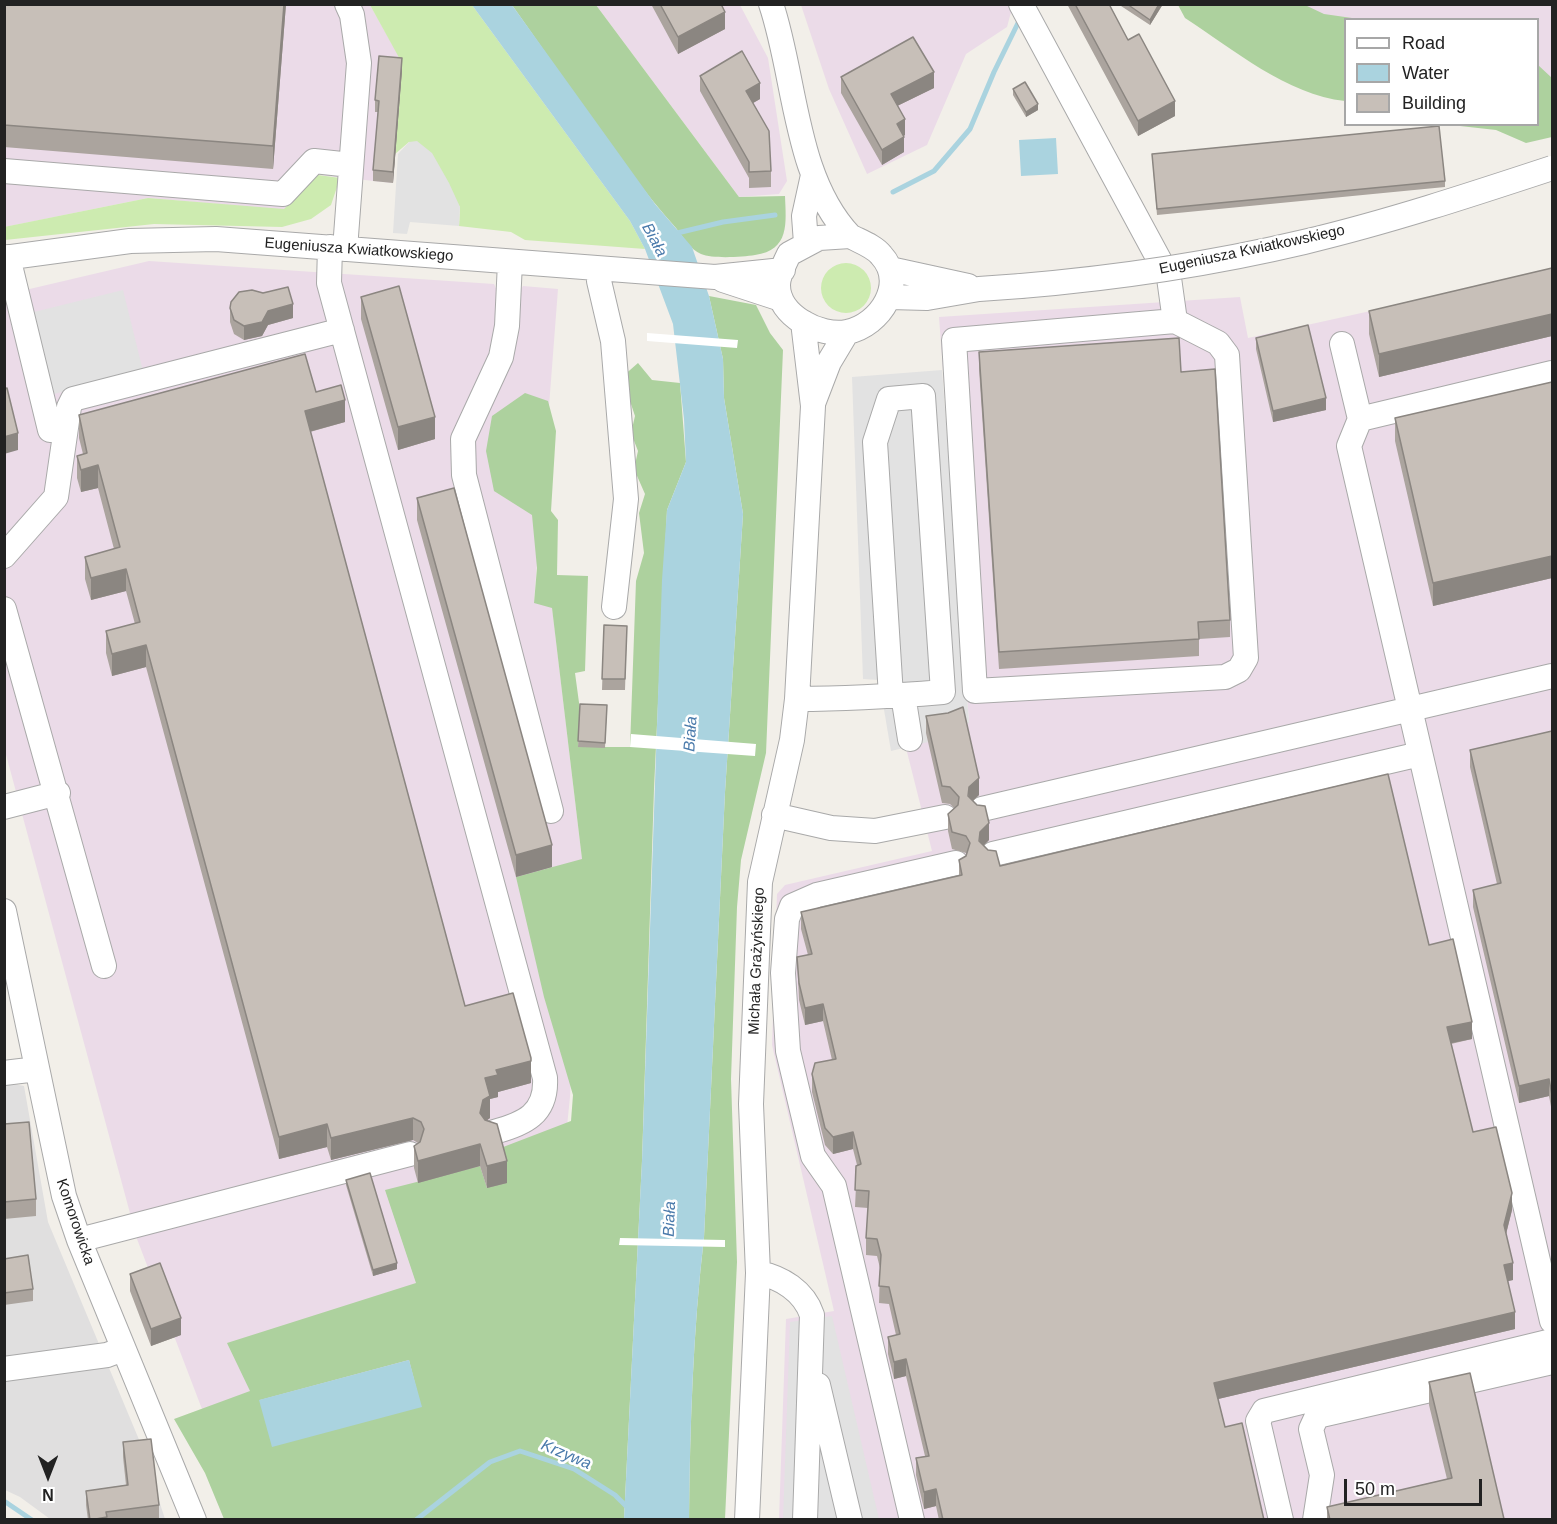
<!DOCTYPE html>
<html>
<head>
<meta charset="utf-8">
<style>
	body { margin:0 }
	#map { position:relative; width:1557px; height:1524px; overflow:hidden; background:#f2efe9; font-family:Arial,sans-serif }
	canvas { display:block }
	.frame { position:absolute; inset:0; border:6px solid #222; pointer-events:none }
	.legend { position:absolute; left:1344px; top:18px; width:195px; height:108px; box-sizing:border-box; background:#fff; border:2px solid #a7a7a7; margin:0; padding:8px 10px; list-style:none; font-size:18px; color:#222 }
	.legend li { display:flex; align-items:center; gap:12px; height:30px }
	.legend b { width:30px; border:2px solid #a7a7a7 }
	.north { position:absolute; left:18px; top:1446px; width:60px; height:60px; -webkit-text-stroke:4px #fff; paint-order:stroke; rotate:180deg; font-size:16px; font-weight:700; line-height:24px; text-align:center; color:#222 }
	.north::after { content:''; display:block; margin:auto; width:21px; height:27px; background:#222; clip-path:polygon(50% 0,100% 100%,50% 72%,0 100%) }
	.scale { position:absolute; left:1344px; top:1479px; width:138px; height:27px; box-sizing:border-box; border:3px solid #222; border-top:0; padding-left:8px; font-size:18px; line-height:21px; white-space:nowrap; color:#222; -webkit-text-stroke:4px #fff; paint-order:stroke }
</style>
</head>
<body>
<div id="map">
<canvas width="1557" height="1524"></canvas>
<div class="frame"></div>
<ul class="legend">
<li><b style="height:8px;background:#fff"></b>Road</li>
<li><b style="height:16px;background:#aad3df"></b>Water</li>
<li><b style="height:16px;background:#c7bfb8"></b>Building</li>
</ul>
<div class="north">N</div>
<div class="scale">50 m</div>
</div>
<script>
const ctx = document.querySelector('canvas').getContext('2d');
ctx.lineJoin = 'round';
function paint(path, color) { ctx.fillStyle = color; ctx.fill(path, 'evenodd'); }
function strokePath(path, color, width, dash) { ctx.strokeStyle = color; ctx.lineWidth = width; ctx.lineCap = dash ? 'butt' : 'round'; ctx.setLineDash(dash || []); ctx.stroke(path); }
function drawText(font, color, halo, rows, align = 'center') {
  ctx.font = font + ' Arial,sans-serif'; ctx.lineWidth = 5; ctx.setLineDash([]); ctx.textBaseline = 'middle'; ctx.strokeStyle = halo; ctx.fillStyle = color; for (const [text, x, y, turn = 0] of rows) {
    ctx.save(); ctx.translate(x, y); ctx.rotate((+turn || 0) * Math.PI / 180); ctx.textAlign = isNaN(turn) ? turn : align; if (halo) ctx.strokeText(text, 0, 0); ctx.fillText(text, 0, 0); ctx.restore();
  }
}
paint(new Path2D(`
	M13,1084L24,1086L48,1222L140,1442L165,1519H50L20,1497L5,1490L4,1085Z`), '#e0dfdf');
paint(new Path2D(`
	M5,5H370L403,63L393,183L318,175L284,210L148,198L5,227Z
	M596,5H740L768,58L787,181L779,194L739,197Z
	M801,5H1013L1007,27L966,54L927,145L867,174L829,89Z
	M1205,5H1552V117L1538,108V20H1346Z
	M149,261L494,284L499,295L515,297L523,286L558,289L534,602L552,607L582,859L570,1097L537,1418L244,1519L137,1239L5,751L4,295Z
	M1552,271V1519H779L786,1319L834,1311L772,1045L777,894L785,885L932,851L906,748L926,733L969,722L939,317L1240,297L1248,338Z`), '#ebdbe8');
paint(new Path2D(`
	M370,5H472L630,221L645,249L525,240L511,232L459,226L460,207L409,142L395,154L402,63Z
	M318,175L340,178L331,205L311,219L282,227L154,224L5,240L4,227L148,198L284,209Z
	M821 288a25 25 0 1 1 50 0a25 25 0 1 1-50 0Z`), '#cdebb0');
paint(new Path2D(`
	M512,5H596L739,197L785,196C786,223 790,250 755,255C742,257 713,259 701,254C691,250 682,236 676,228C615,159 565,79 512,5Z
	M1178,5H1305L1324,14L1359,19L1346,20L1345,101C1287,95 1233,49 1185,18Z
	M1538,65L1552,78V137L1526,143L1496,130L1451,125L1538,124Z
	M709,296L756,305L770,333L783,350L766,753L741,860L737,907L731,1079L737,1262L725,1519L689,1520C690,1425 693,1331 704,1237L725,792L743,514L724,398L723,359Z
	M638,363L652,380L680,383L686,462L667,510L654,789L642,1161L624,1519H224L205,1473L174,1419L250,1391L227,1343L416,1283L385,1190L480,1166L487,1188L498,1149L571,1121L573,1095L544,997L516,877L582,859L552,608L534,603L537,568L532,515L494,491L486,451L492,416L525,393L548,401L556,431L551,511L558,520L557,575L588,576L585,671L575,673L580,710L578,747H630L636,581L644,553L639,513L645,494L634,469L638,451L631,433L635,416L622,377ZM409,1360L421,1407L260,1400Z`), '#add19e');
paint(new Path2D(`
	M417,141L432,153L449,183L460,207L459,226L410,222L407,234L393,233L398,154L409,142Z
	M123,290L143,371L50,395L30,313Z
	M942,370L969,723L926,733L928,742L891,751L879,680L863,679L852,377Z
	M832,1316L879,1519L783,1520L790,1322Z`), '#e2e2e2');
paint(new Path2D(`
	M472,5H512L655,204L692,247L709,296L723,359L724,398L743,514L725,792L704,1237C693,1331 690,1425 689,1519H624L642,1161L662,580L667,510L686,462L684,419L673,324L645,249L630,221Z
	M1056,138L1058,174L1021,176L1019,140Z
	M409,1360L422,1407L272,1447L259,1400Z`), '#aad3df');
paint(new Path2D(`
	M647,333L738,340L737,348L647,341Z
	M631,734L756,744L755,756L630,747Z
	M620,1238L725,1240V1247L619,1245Z`), '#fff');
strokePath(new Path2D(`
	M893,192L934,171L970,129L994,72L1020,19
	M673,234L723,222L775,215
	M4,1501L32,1520
	M416,1520L490,1462L520,1451L574,1469L615,1495L629,1509`), '#aad3df', 5);
const minor = new Path2D(`
	M771,4C796,78 794,177 850,236
	M1021,4L1169,278L1175,321
	M4,171L283,194L314,161L351,165
	M850,236C859,241 874,246 881,255C907,283 881,325 847,332C820,337 778,316 778,285C778,275 785,263 789,254L819,238Z
	M806,243L804,216L813,175
	M330,247L329,283L545,1078C547,1114 524,1124 494,1132
	M345,249L359,63L352,15L347,4
	M8,257L50,430
	M4,258L130,241L216,239L715,277L783,270
	M510,262L507,326L501,357L463,439L464,475L551,811
	M600,269L599,281L613,341L626,499L614,607
	M890,269L968,286
	M723,280L781,299
	M890,297L927,298L979,289L1021,286
	M1175,321L1218,343L1227,355L1246,658L1239,670L1225,677L975,691L954,340Z
	M1342,344L1360,419
	M1552,373L1360,419L1349,446L1552,1321
	M814,401L829,362L847,332
	M4,556L56,497L69,407L73,399L342,330
	M4,609L104,966
	M903,695L910,739
	M797,699C846,699 894,696 943,692L923,396L889,399L875,442L891,696
	M4,807L58,793
	M982,809L1552,676
	M774,815L831,828L875,831L945,817
	M993,854L1420,754
	M4,911L64,1196L79,1240L194,1520
	M4,1073L37,1069
	M79,1240L410,1154
	M758,1273C781,1277 804,1291 812,1315L805,1520
	M4,1369L107,1355L123,1349
	M818,1385L850,1520
	M747,1520L758,1273L751,1104L760,882L792,740L797,699L813,406L803,322
	M912,1520L834,1186L813,1156L788,1051L783,973L787,919L792,906L817,895L956,863
	M1281,1520L1258,1421L1264,1411L1552,1341
	M1315,1520L1322,1475L1311,1429L1317,1416L1552,1362`);
strokePath(minor, '#a9a9a9', 26);
strokePath(minor, '#fff', 24);
const minorBridge = new Path2D(`
	M1021,286C1116,278 1211,264 1304,242C1388,222 1470,195 1552,168`);
strokePath(minorBridge, '#a9a9a9', 26, []);
strokePath(minorBridge, '#fff', 24);
paint(new Path2D(`
	M4,4H286L273,169L4,147Z
	M651,4H721L725,29L678,54Z
	M1067,4H1109L1128,40L1175,116L1138,136Z
	M1121,4H1163L1150,25L1121,6Z
	M402,70L393,183L373,181V170L378,112H375V100Z
	M700,76L760,99L753,103L771,171V187L749,188V178L700,91Z
	M841,77L934,88L897,106L905,135L904,136V152L882,165L841,93Z
	M1013,89L1038,110L1026,117L1013,95Z
	M1152,154L1445,181V187L1157,215Z
	M1552,268V336L1379,377L1369,334V311Z
	M361,297L435,439L398,450L361,319Z
	M230,308L293,318L268,325L262,336L244,340L234,334L230,322Z
	M1256,338L1326,410L1273,422L1256,349Z
	M979,352L1181,372L1230,620V637L1199,639V656L999,669L979,369Z
	M1552,382V578L1433,606L1395,441V418Z
	M316,392L345,422L310,432L465,1006L531,1083L498,1092V1097L490,1099V1118L486,1121L507,1183L487,1188L480,1166L418,1183L414,1168V1146L418,1143L413,1140L331,1160L327,1147L279,1159L146,667L112,676L106,653V631L135,624L126,591L91,600L85,579V557L114,549L98,488L81,492L77,478V456L83,454L79,438V415Z
	M417,498L552,867L516,877L417,520Z
	M604,625L627,626L625,690H602Z
	M580,704L607,705L605,748L578,747Z
	M926,716L979,795L973,801L989,840L984,845L1000,866L1429,945L1472,1039L1451,1044L1473,1132L1512,1210L1506,1234L1513,1280L1508,1281L1515,1329L1218,1399L1225,1427L1264,1520H939L936,1506L924,1509L916,1475V1458L925,1456L906,1376L894,1379L888,1354V1337L896,1335L889,1304L879,1303L880,1268L877,1256L866,1255V1238L868,1208L855,1207L857,1165L853,1149L833,1154L825,1145L812,1092V1074L832,1060L823,1021L805,1025L799,1000L797,957L808,955L801,929V912L959,876V860L966,856L967,854L966,853L952,849L948,831V814L954,808L950,804L942,803L926,733Z
	M1552,731V1112L1549,1096L1519,1103L1473,907V890L1497,884L1470,767V750Z
	M4,1124L36,1199V1216L4,1219Z
	M346,1180L397,1269L373,1276L346,1185Z
	M4,1259L33,1289V1301L4,1305Z
	M130,1274L181,1335L151,1346L130,1291Z
	M1429,1382L1504,1520H1327V1507L1447,1479L1429,1405Z
	M123,1442L159,1505V1520H88L86,1505V1491L126,1485L123,1457Z`), '#aba49e');
paint(new Path2D(`
	M284,4H286L273,169V146Z
	M1159,4H1163L1150,25V20Z
	M725,12V29L678,54V37Z
	M402,58V70L393,183V172Z
	M934,72V88L891,109V94Z
	M760,83V99L746,107V91Z
	M1175,101V116L1138,136V121Z
	M1038,104V110L1026,117V112Z
	M905,119V135L897,139V124Z
	M904,137V152L882,165V150Z
	M293,304V318L268,325L262,336L244,340V326L268,311Z
	M1552,314V336L1379,377V354Z
	M1326,398V410L1273,422V411Z
	M345,400V422L305,433V411Z
	M435,417V439L398,450V427Z
	M18,433V450L4,454V437Z
	M98,465V488L81,492V470Z
	M1552,556V578L1433,606V583Z
	M126,569V591L91,600V578Z
	M146,645V667L112,676V654Z
	M979,778V795L969,804V787Z
	M989,823V840L980,849V832Z
	M552,845V867L516,877V855Z
	M823,1004V1021L805,1025V1008Z
	M1472,1022V1039L1447,1044V1027Z
	M531,1058V1083L498,1092V1097L490,1099V1118L483,1123L480,1113L485,1078L496,1070Z
	M1549,1079V1096L1519,1103V1086Z
	M413,1118V1140L331,1160V1138Z
	M327,1124V1147L279,1159V1137Z
	M853,1132V1149L833,1154V1137Z
	M480,1144V1166L418,1183V1161Z
	M507,1161V1183L487,1188V1166Z
	M1512,1193V1210L1504,1242V1225Z
	M397,1263V1269L373,1276V1270Z
	M1513,1263V1280L1504,1282V1265Z
	M1515,1312V1329L1214,1400V1383Z
	M181,1318V1335L151,1346V1329Z
	M906,1359V1376L894,1379V1362Z
	M936,1489V1506L924,1509V1492Z`), '#8b8681');
const building = new Path2D(`
	M4,4H284L273,146L4,125Z
	M660,4H721L725,12L678,37Z
	M1075,4H1109L1128,40L1139,34L1175,101L1138,121Z
	M1127,4H1159L1150,20Z
	M913,37L934,72L891,94L905,119L897,124L904,137L882,150L841,77Z
	M742,51L760,83L746,91L769,131L771,171L749,172V162L700,76Z
	M379,56L402,58L393,172L373,170L379,101L375,100Z
	M1025,82L1038,104L1026,112L1013,89Z
	M1439,126L1445,181L1157,209L1152,154Z
	M1552,268V314L1379,354L1369,311Z
	M399,286L435,417L398,427L361,297Z
	M288,287L293,304L268,311L262,322L244,326L234,320L230,308L231,302L239,292L252,290L263,293Z
	M1308,325L1326,398L1273,411L1256,338Z
	M1179,338L1181,372L1215,369L1230,620L1198,622L1199,639L999,652L979,352Z
	M305,354L316,392L341,385L345,400L305,411L465,1006L513,993L531,1058V1061L496,1070L498,1075L485,1078L490,1096L483,1100L480,1113L485,1120L497,1124L507,1161L487,1166L480,1144L418,1161L414,1146L420,1142L424,1129L421,1122L413,1118L331,1138L327,1124L279,1137L146,645L112,654L106,631L140,622L126,569L91,578L85,557L120,547L98,465L81,470L77,456L87,453L79,415Z
	M1552,382V556L1433,583L1395,418Z
	M7,388L18,433L4,437V389Z
	M454,488L552,845L516,855L417,498Z
	M604,625L627,626L625,679H602Z
	M580,704L607,705L605,743L578,741Z
	M963,707L979,778L969,787L968,796L977,805L985,806L989,823L980,832L979,841L988,850L996,851L1000,866L1388,774L1429,945L1453,939L1472,1022L1447,1027L1473,1132L1496,1127L1512,1193L1504,1225L1513,1263L1504,1265L1515,1312L1214,1383L1225,1427L1242,1423L1264,1520H943L936,1489L924,1492L916,1458L929,1456L906,1359L894,1362L888,1337L900,1334L889,1287L879,1286L881,1255L877,1239L866,1238L869,1191L855,1190L856,1166L861,1164L853,1132L833,1137L825,1128L812,1074L815,1063L836,1059L823,1004L805,1008L799,983L797,957L812,954L801,912L962,875L959,860L966,856L970,843L966,836L952,832L948,814L958,805L959,797L950,787L942,786L926,716L948,713Z
	M1552,731V1095L1549,1079L1519,1086L1473,890L1501,883L1470,750Z
	M29,1122L36,1199L4,1202V1124Z
	M370,1173L397,1263L373,1270L346,1180Z
	M28,1255L33,1289L4,1293V1259Z
	M160,1263L181,1318L151,1329L130,1274Z
	M1470,1373L1504,1519L1330,1520L1327,1507L1452,1478L1429,1382Z
	M151,1439L159,1505L106,1512L107,1517L90,1520L86,1491L128,1485L123,1442Z`);
paint(building, '#c7bfb8');
strokePath(building, '#8b8681', 1.5);
drawText('15px', '#222', '#fff', [
	["Eugeniusza Kwiatkowskiego",359,250,4],
	["Eugeniusza Kwiatkowskiego",1252,250,-12],
	["Michała Grażyńskiego",757,961,-88],
	["Komorowicka",75,1222,71]
]);
drawText('italic 16px', '#4a7aab', '#fff', [
	["Biała",654,240,62],
	["Biała",691,734,-86],
	["Biała",670,1219,-88],
	["Krzywa",566,1455,23]
]);
</script>
</body>
</html>
